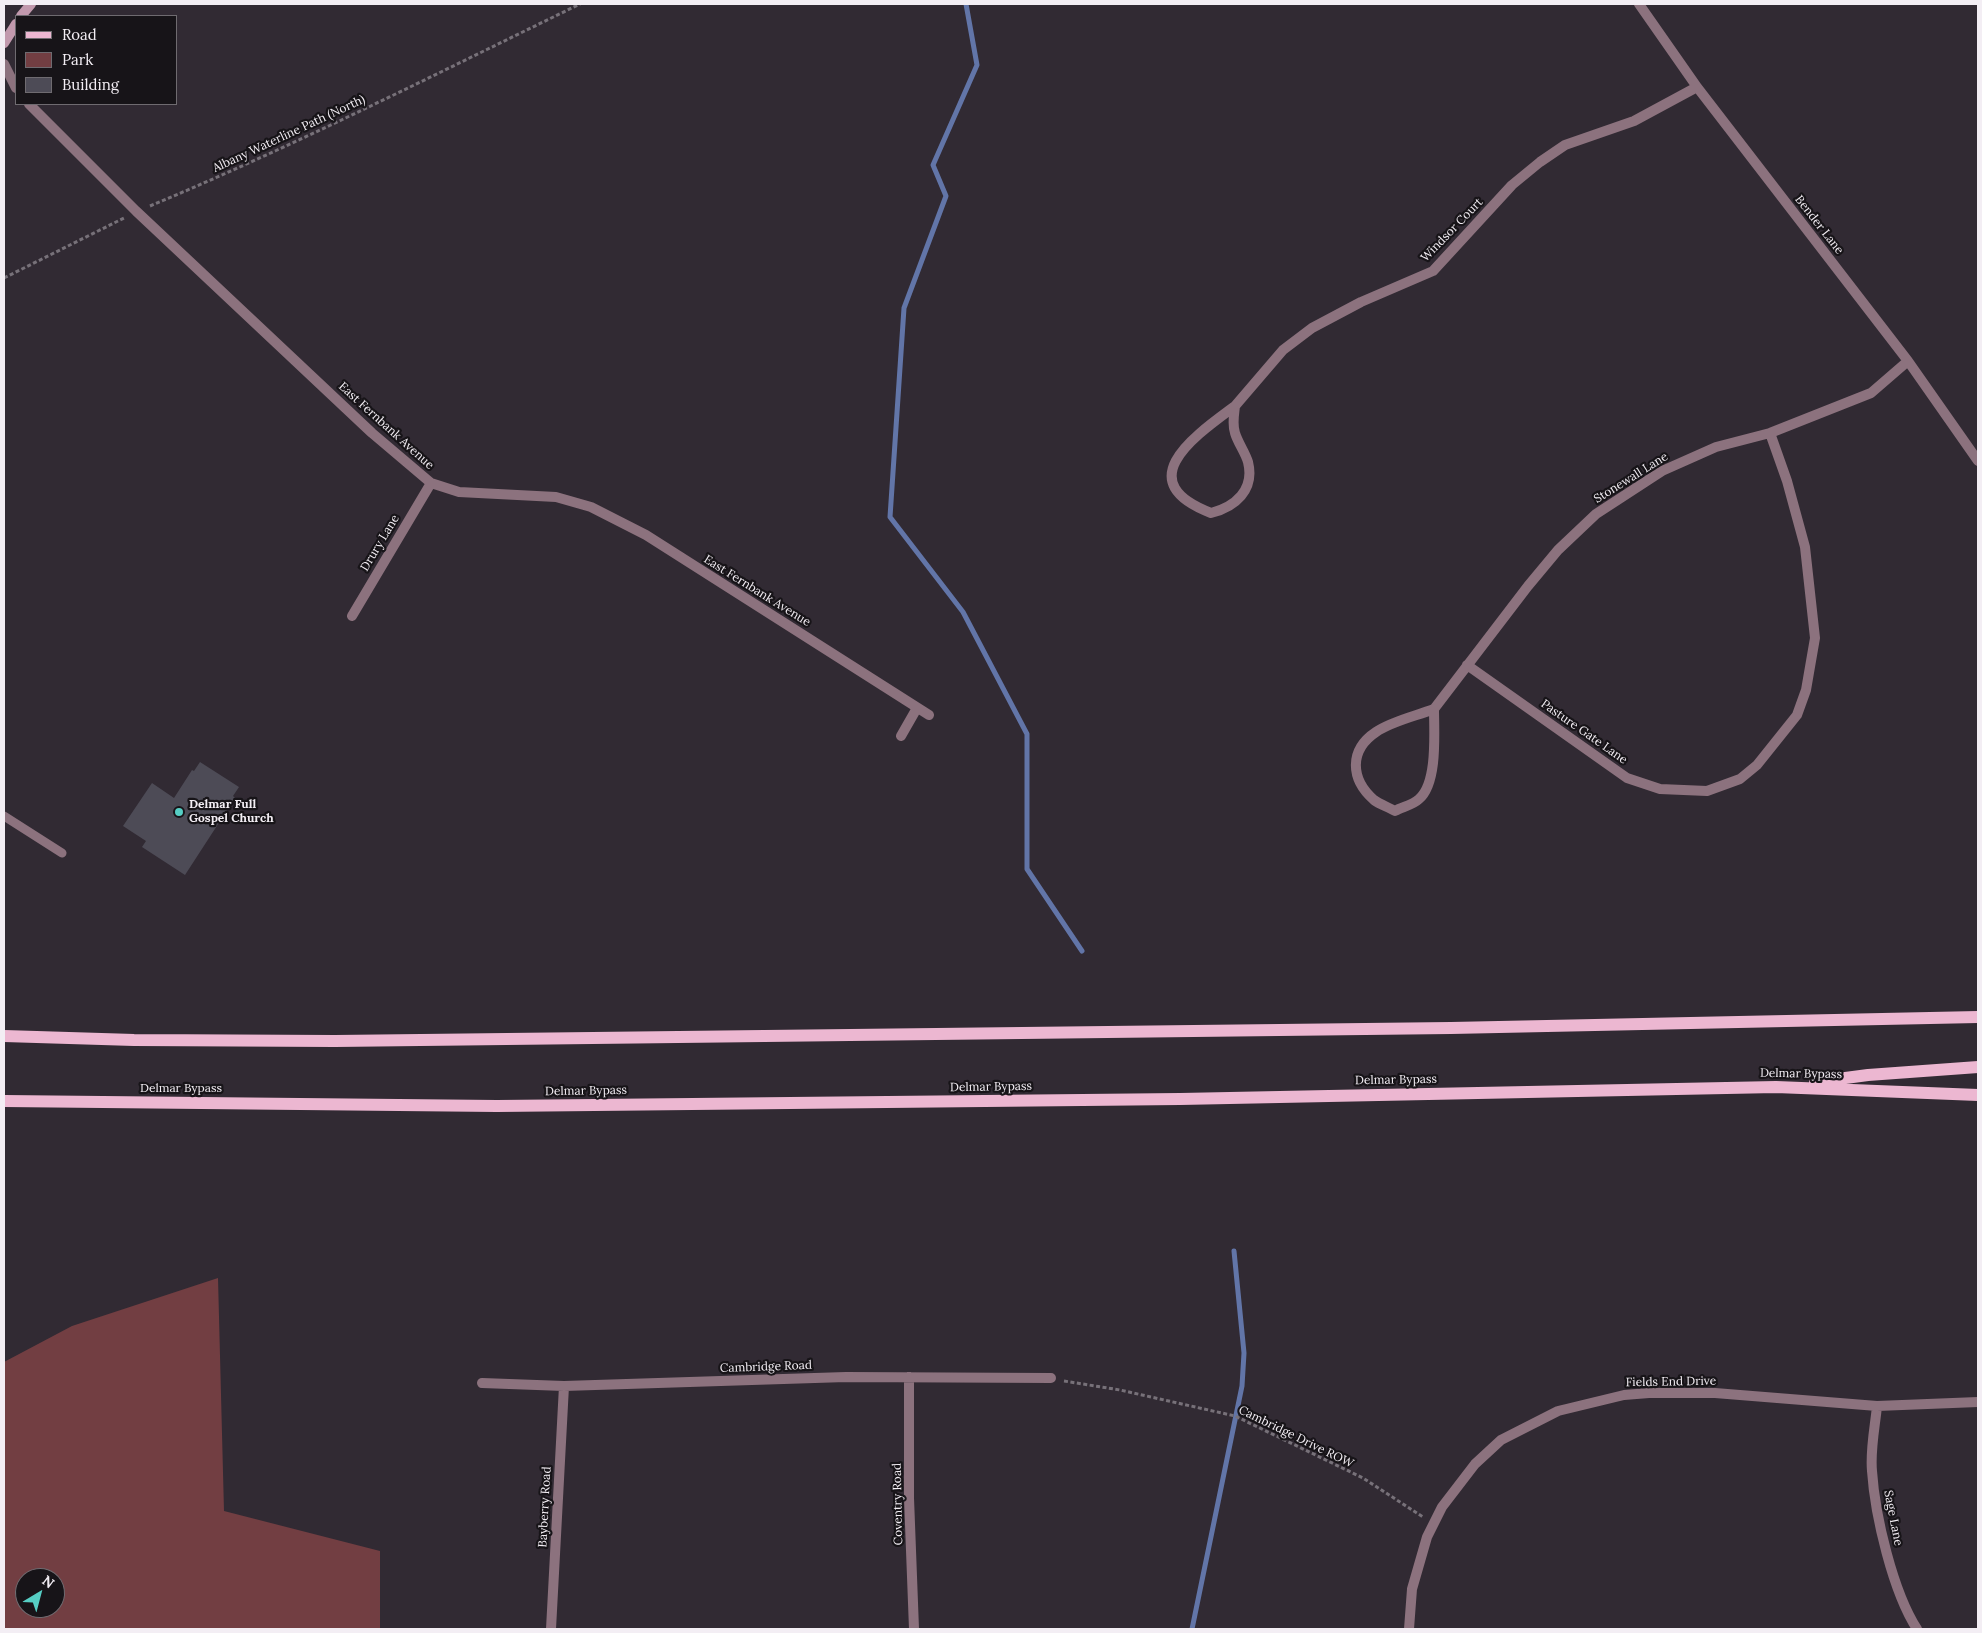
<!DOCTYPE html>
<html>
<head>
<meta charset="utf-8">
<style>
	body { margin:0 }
	#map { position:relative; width:1982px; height:1633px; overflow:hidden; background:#312a33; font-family:Lora,serif }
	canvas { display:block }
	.frame { position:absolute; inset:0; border:5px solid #f3eef4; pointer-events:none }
	.legend { position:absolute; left:15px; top:15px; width:162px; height:90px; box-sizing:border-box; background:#171418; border:1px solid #6f6b70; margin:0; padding:6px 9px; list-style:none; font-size:15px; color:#f3eef4 }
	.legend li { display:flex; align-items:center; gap:10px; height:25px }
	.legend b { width:25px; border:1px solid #6f6b70 }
	.north { position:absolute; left:15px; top:1568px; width:50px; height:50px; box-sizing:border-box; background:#171418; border:1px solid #6f6b70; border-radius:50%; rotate:37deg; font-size:14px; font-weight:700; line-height:20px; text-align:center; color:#f3eef4 }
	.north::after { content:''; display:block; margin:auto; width:18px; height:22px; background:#56cec4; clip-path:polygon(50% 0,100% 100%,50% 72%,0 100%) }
</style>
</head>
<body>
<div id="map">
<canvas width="1982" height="1633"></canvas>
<div class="frame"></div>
<ul class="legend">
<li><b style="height:6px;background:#ecb7d1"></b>Road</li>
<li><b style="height:14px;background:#723e42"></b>Park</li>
<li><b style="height:14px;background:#4d4b56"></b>Building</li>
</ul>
<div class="north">N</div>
</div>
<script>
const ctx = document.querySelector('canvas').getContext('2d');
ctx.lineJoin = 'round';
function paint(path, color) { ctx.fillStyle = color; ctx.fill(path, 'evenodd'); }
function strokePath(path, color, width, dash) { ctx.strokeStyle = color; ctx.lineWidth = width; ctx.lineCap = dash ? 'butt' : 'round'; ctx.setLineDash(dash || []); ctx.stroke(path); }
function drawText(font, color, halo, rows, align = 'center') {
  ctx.font = font + ' Lora,serif'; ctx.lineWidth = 4.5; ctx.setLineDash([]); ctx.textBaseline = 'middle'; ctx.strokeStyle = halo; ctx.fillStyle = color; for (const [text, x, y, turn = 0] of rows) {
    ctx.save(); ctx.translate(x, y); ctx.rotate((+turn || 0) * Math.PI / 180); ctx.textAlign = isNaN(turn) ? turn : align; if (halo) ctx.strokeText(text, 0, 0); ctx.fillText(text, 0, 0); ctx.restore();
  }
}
paint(new Path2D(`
	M218,1278L224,1511L380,1551V1629H4V1362L72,1326ZM25,1578H55V1608H25Z`), '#723e42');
strokePath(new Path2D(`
	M966,4L977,65L933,165L946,196L904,308L890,517L963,612L1027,734V869L1082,951
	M1192,1629L1242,1386L1244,1353L1234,1251`), '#6275a8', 5);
paint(new Path2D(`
	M200,762L239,787L233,796L235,798L185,875L142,847L146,841L123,826L152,783L174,798L192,770L194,771Z`), '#4d4b56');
strokePath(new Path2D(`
	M150,206C296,145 438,73 580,4
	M4,278L124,218
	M1064,1381L1120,1390L1235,1416L1363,1478L1423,1517`), '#777179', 3, [4, 2.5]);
strokePath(new Path2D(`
	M4,816L62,853`), '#8c727e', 9);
strokePath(new Path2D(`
	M1639,4L1697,87L1908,361L1978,461
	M4,64L16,88
	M29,104L136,211L372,433L431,483L459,492L556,497L591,507L646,535L929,715
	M1235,406L1283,350L1312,328L1361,302L1433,271L1512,185L1540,162L1565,145L1634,121L1697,87
	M1235,406C1234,415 1232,424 1235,433C1238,443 1245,452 1248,462C1255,490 1235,507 1211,513C1128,481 1196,435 1235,406Z
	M352,616L431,483
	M1467,665L1627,778L1660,789L1707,791L1740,779L1757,765L1797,715L1806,690L1815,638L1805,547L1787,481L1770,433
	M1434,709L1528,586L1558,550L1596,514L1662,471L1716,447L1770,433L1871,393L1908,361
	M1434,709C1434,732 1438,783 1419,799C1413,805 1402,807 1395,811C1388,807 1379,804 1374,800C1350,779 1349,750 1376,732C1392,721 1416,716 1434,709Z
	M901,736L917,708
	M909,1377V1498L914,1629
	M482,1383L564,1386L846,1377L1051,1378
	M1877,1406C1875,1427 1870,1450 1872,1471C1875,1516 1893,1592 1917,1629
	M551,1629L564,1386
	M1409,1629L1412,1589L1427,1537L1442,1507L1475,1464L1501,1440L1558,1411L1624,1395L1649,1393H1715L1877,1406L1978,1402`), '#8c727e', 10);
strokePath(new Path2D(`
	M21,16L31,4
	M4,43L16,24`), '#c299ad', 10);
strokePath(new Path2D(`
	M4,1036L134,1040L335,1041L1451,1028L1978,1017
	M1815,1082L1868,1075L1978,1067
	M4,1101L497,1106L1180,1099L1776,1087L1978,1095`), '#ecb7d1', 12);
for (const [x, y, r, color] of [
	[179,812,5,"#56cec4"]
]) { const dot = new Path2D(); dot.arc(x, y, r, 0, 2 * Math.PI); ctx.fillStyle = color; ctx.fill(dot); strokePath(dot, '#171418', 2); }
drawText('12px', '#f3eef4', '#171418', [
	["Albany Waterline Path (North)",289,134,-25],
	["Bender Lane",1819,225,52],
	["Windsor Court",1452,230,-46],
	["East Fernbank Avenue",386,426,42],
	["Stonewall Lane",1631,478,-32],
	["Drury Lane",380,543,-59],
	["East Fernbank Avenue",757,591,32],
	["Pasture Gate Lane",1584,732,35],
	["Delmar Bypass",1801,1074,1],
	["Delmar Bypass",1396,1080,-1],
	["Delmar Bypass",991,1087,-1],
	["Delmar Bypass",181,1089],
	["Delmar Bypass",586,1091,-1],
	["Cambridge Road",766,1367,-2],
	["Fields End Drive",1671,1382,-1],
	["Cambridge Drive ROW",1296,1437,26],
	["Coventry Road",898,1504,-91],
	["Bayberry Road",545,1507,-87],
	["Sage Lane",1893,1518,79]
]);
drawText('bold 12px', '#f3eef4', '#171418', [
	["Delmar Full",189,805],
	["Gospel Church",189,819]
], 'left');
</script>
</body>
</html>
